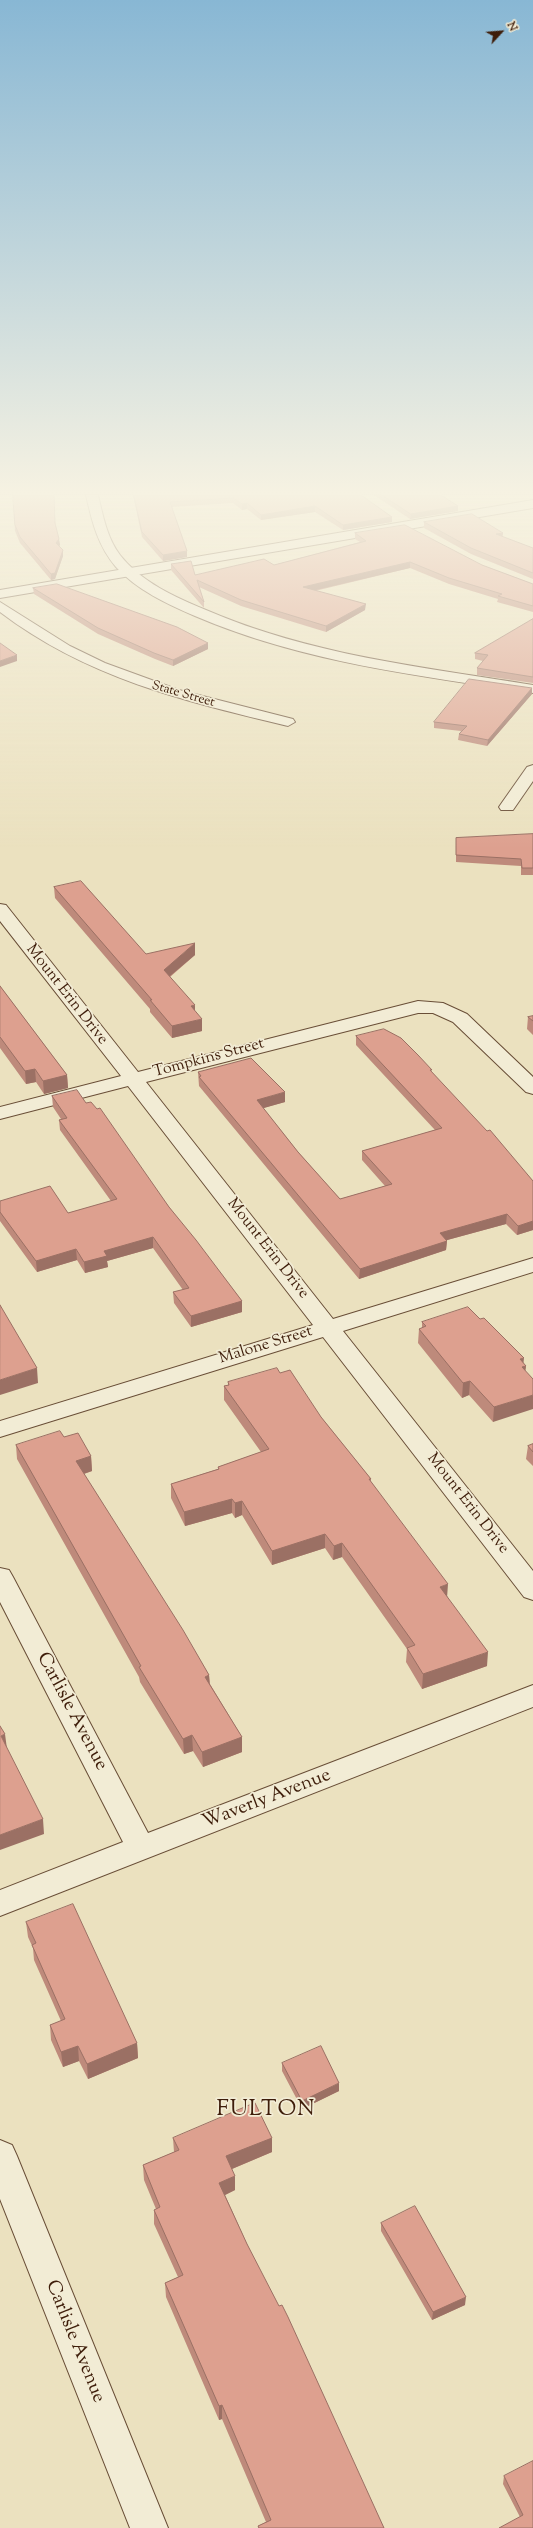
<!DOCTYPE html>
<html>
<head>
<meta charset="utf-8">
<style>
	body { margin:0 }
	#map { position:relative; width:533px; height:2528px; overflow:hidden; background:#ebe1bf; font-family:"Sorts Mill Goudy",serif }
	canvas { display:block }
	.north { position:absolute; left:481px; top:12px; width:40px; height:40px; -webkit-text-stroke:3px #f2ecd5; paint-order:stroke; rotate:64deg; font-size:11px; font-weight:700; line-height:16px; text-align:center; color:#3e1d0a }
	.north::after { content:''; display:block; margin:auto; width:14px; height:18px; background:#3e1d0a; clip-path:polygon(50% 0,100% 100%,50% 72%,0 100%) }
</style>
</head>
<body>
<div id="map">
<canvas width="533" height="2528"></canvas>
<div class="north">N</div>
</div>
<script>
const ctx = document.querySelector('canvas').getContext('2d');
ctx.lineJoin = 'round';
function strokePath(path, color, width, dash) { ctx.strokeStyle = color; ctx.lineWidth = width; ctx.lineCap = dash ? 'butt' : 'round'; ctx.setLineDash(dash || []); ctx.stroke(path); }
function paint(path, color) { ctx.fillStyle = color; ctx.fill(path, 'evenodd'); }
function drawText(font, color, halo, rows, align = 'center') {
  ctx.font = font + ' "Sorts Mill Goudy",serif'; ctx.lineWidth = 3.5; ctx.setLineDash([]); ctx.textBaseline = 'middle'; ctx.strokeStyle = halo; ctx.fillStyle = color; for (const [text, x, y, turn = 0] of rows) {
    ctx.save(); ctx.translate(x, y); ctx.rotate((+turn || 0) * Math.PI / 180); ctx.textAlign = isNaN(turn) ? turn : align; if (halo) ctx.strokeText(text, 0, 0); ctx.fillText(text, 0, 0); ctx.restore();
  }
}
const minor = new Path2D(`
	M533,500V508L0,598V590Z
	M0,602L70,646L105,663L179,690L293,719L295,722L288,726C184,701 87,678 0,612Z
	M533,765V781L513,810H501L499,807L501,804L527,767Z
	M0,904L6,905L138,1072L418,1001L443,1003L467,1014L533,1077V1094L526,1092L453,1022L433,1013H418L146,1082L333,1319L533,1258V1272L343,1331L533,1571V1600L524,1597L323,1337L0,1437V1421L313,1325L128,1086L0,1119V1107L121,1076L0,921Z
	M0,1568L9,1570L13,1577L148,1833L533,1685V1707L0,1916V1890L123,1842L0,1602Z
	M0,2140L12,2145L17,2156L168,2528H130L0,2199Z`);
const tertiary = new Path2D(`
	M86,495H98C103,516 107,538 120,555C141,582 175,597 206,610C310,655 422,667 533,685V693C419,676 302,662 195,616C167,604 137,590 116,567C98,546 92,522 86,495Z`);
strokePath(minor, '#694e37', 2);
strokePath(tertiary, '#694e37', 2);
paint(minor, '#f2ecd5');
paint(tertiary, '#f2ecd5');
paint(new Path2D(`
	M13,495L55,524L60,545L59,546L63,556L55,579L51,580L20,543L15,531Z
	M133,495H361L392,517V522L343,530L315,512L261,520L247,509L242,510L233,503L172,507L187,551V557L163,561L142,537Z
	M374,495H441L458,511L410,519Z
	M424,522L503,533L502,537L533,548V579L471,554L424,528Z
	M355,533L482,565L533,584V612L497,602L498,599L449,584L410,568L315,591L365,610L326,632L241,606L199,587L204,602V608L171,570V564L195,575L274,565L360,542L355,539Z
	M33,588L208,643V649L173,666L155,659L98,634L34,594Z
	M533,619V683L477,675V668L483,661L475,659V653Z
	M532,688V694L487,746L458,740L459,734L461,731L434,728V722Z
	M533,834V875H521V866L456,862V838Z
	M54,887L146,954L195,955L170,977L202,1031L172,1038L150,1012V1009L55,898Z
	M0,986L67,1075L68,1088L44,1094L36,1082L26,1084L0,1048Z
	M533,1016V1035L527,1029L528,1017Z
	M356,1036L431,1072L533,1181V1230L517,1235L506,1224L447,1240L446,1250L359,1279L199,1086L198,1072L285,1102L263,1108L298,1152L340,1199L385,1186L362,1160V1151L435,1130L356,1045Z
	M52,1096L86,1103L169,1207L242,1301V1312L191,1327L174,1303L173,1292L183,1290L153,1248L107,1261L108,1267L85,1273L77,1260L37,1272L0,1221V1201L68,1213L111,1201L60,1130L59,1120L61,1119L53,1107Z
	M480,1319L526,1366L525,1371L493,1422L469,1395L462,1398L418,1343L419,1329L422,1328V1322Z
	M280,1373L321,1417L371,1479V1482L447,1596L487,1666L422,1689L406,1662L407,1649L342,1557L333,1560L325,1548L272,1565L242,1515L235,1518L232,1513L185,1526L171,1498V1484L218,1469V1467L261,1452L224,1400V1386L228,1385V1382Z
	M64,1437L91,1456L92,1471L84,1474L209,1675L210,1684L242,1737V1752L203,1767L193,1751L184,1754L140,1682L139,1677L17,1459L16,1445Z
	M533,1444V1466L526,1459L528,1446Z
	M26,1922L137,2043L138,2058L88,2079L79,2061L63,2067L51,2040L50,2025L61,2021L34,1960L33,1948L28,1937Z
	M282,2063L339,2091L302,2109L282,2071Z
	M173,2138H272V2152L232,2169L235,2190L225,2195L247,2244L384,2528H258V2526L266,2522L222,2419L219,2420L166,2297L165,2283L178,2277L154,2224V2210L156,2209L144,2180L143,2165L174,2152Z
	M381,2223L465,2305L432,2320L381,2231Z
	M504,2476L533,2528L520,2517L503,2484Z`), '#be8a7b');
paint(new Path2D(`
	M247,503V509L242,510V504Z
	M315,506V512L261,520V515Z
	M458,506V511L410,519L411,514Z
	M392,517V522L343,530V525Z
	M503,533L502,539L496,534Z
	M59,539L60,545L57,549L56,543Z
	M63,550V556L55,579L51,580V574Z
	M187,551V557L163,561V555Z
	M410,562V568L303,593V587Z
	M366,604L365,610L326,632V626Z
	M208,643V649L173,666V660Z
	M17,655V661L0,667V661Z
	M532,688V694L487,746L488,740Z
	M195,943V955L164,981V970Z
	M195,1005V1017L191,1006Z
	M202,1019V1031L172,1038V1026Z
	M35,1069L36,1082L26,1084L25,1071Z
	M67,1075L68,1088L44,1094L43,1081Z
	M285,1092V1102L257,1110V1100Z
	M507,1214L506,1224L440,1242V1233Z
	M533,1221V1230L517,1235L518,1226Z
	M153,1237V1248L107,1261L108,1267L85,1273L84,1262L104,1251Z
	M447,1241L446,1250L359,1279L360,1269Z
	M76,1249L77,1260L37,1272L36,1261Z
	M242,1301V1312L191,1327V1316Z
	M524,1358L523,1367L526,1366L524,1380L520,1359Z
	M37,1368L38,1383L0,1395V1380Z
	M470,1381L469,1395L462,1398L463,1383Z
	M533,1395V1409L493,1422L494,1407Z
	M91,1456L92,1471L77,1476L76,1461Z
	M232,1499V1513L185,1526L184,1512Z
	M242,1501V1515L235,1518V1503Z
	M325,1534V1548L272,1565V1551Z
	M342,1543V1557L333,1560L334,1546Z
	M448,1584L447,1598L440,1587Z
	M488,1652L487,1666L422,1689L423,1674Z
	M209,1675L210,1691L205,1677Z
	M5,1734L7,1749L1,1736Z
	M192,1735L193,1751L184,1754L183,1739Z
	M242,1737V1752L203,1767L202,1752Z
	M43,1819L44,1834L0,1850V1835Z
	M137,2043L138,2058L88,2079L87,2064Z
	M78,2046L79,2061L63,2067L61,2052Z
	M339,2083V2091L302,2109V2101Z
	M272,2138V2152L227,2171L226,2156Z
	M235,2176V2190L219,2198V2183Z
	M466,2297L465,2305L432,2320L433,2312Z
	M222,2405V2419L219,2420V2406Z`), '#9b7064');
const building = new Path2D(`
	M13,495H54L55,523L59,539L56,543L63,550L55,573L51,574L20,537L15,525Z
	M134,495H361L392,517L343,525L315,506L261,515L247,503L242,504L233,498L170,502L187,551L163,555L142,532Z
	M382,495H441L458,506L411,514Z
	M472,514L503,533L496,534L533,548V573L471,548L424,522Z
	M405,525L482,565L533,584V606L498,596L502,594L449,578L410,562L303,587L366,604L326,626L241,600L197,580L204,602L171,564L191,561L195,575L264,559L274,565L366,541L355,533Z
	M57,584L177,627L208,643L173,660L154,653L98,628L33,588Z
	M533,619V677L477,668L488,655L475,653Z
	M0,643L17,655L0,661Z
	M469,679L532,688L488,740L459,734L467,726L434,722Z
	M533,834V868H522L521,859L456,855V838Z
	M81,881L146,954L195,943L164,970L195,1005L191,1006L202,1019L172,1026L150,1000H152L54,887Z
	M0,986L67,1075L43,1081L35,1069L25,1071L0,1037Z
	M533,1016V1021L528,1017Z
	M384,1029L401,1038L418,1055L432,1070H430L487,1131L490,1130L533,1181V1221L518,1226L507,1214L440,1233L447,1241L360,1269L199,1077L201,1076L198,1072L251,1058L285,1092L257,1100L298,1152L340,1199L392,1184L362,1151L442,1128L356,1036Z
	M77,1090L86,1103L91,1102L97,1109L100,1108L169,1207L196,1240L242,1301L191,1316L173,1292L189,1288L153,1237L104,1251L107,1256L84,1262L76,1249L36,1261L0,1212V1201L50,1186L68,1213L117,1199L59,1120L67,1118L52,1096Z
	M0,1305L37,1368L0,1380Z
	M468,1307L480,1319L484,1318L524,1358L520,1359L526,1366L522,1367L533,1379V1395L494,1407L470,1381L463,1383L419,1329L426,1326L422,1322Z
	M277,1368L280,1373L290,1370L321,1417L371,1479H369L448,1584L440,1587L488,1652L423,1674L407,1648L415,1645L342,1543L334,1546L325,1534L272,1551L242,1501L235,1503L232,1499L184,1512L171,1484L219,1469L218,1467L269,1449L224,1386L229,1385L228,1382Z
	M60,1431L64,1437L78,1433L91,1456L76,1461L183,1630L209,1675L205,1677L242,1737L202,1752L192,1735L183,1739L139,1667L141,1666L16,1445Z
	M533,1444V1452L528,1446Z
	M0,1726L5,1734L1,1736L43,1819L0,1835Z
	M73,1904L137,2043L87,2064L78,2046L61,2052L50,2025L65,2019L32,1945L36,1943L26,1922Z
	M321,2046L339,2083L302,2101L282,2063Z
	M255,2103L272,2138L226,2156L235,2176L219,2183L247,2244L279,2306L282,2305L288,2317L384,2528H259L258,2526L271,2520L222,2405L219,2406L165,2283L183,2275L154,2210L160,2207L143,2165L179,2150L173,2138Z
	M415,2206L466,2297L433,2312L381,2223Z
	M533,2461V2528H499L523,2515L504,2476Z`);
paint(building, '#dda08f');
strokePath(building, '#9b7064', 1);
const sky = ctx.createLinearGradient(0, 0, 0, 849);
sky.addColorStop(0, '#88b7d4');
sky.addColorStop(0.58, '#f6f2e2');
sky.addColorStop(1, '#f6f2e200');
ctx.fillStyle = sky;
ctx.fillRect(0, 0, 533, 849);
drawText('13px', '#3e1d0a', '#f2ecd5', [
	["State Street",183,695,16]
]);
drawText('16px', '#3e1d0a', '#f2ecd5', [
	["Mount Erin Drive",66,995,52],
	["Tompkins Street",209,1059,-15],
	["Mount Erin Drive",267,1249,52],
	["Malone Street",266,1346,-17],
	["Mount Erin Drive",467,1504,52]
]);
drawText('19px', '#3e1d0a', '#f2ecd5', [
	["Carlisle Avenue",71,1712,62],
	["Waverly Avenue",267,1800,-21],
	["Carlisle Avenue",74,2342,68]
]);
ctx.letterSpacing = '1px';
drawText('22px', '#3e1d0a', '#f2ecd5', [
	["FULTON",266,2111]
]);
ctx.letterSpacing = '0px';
</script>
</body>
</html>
